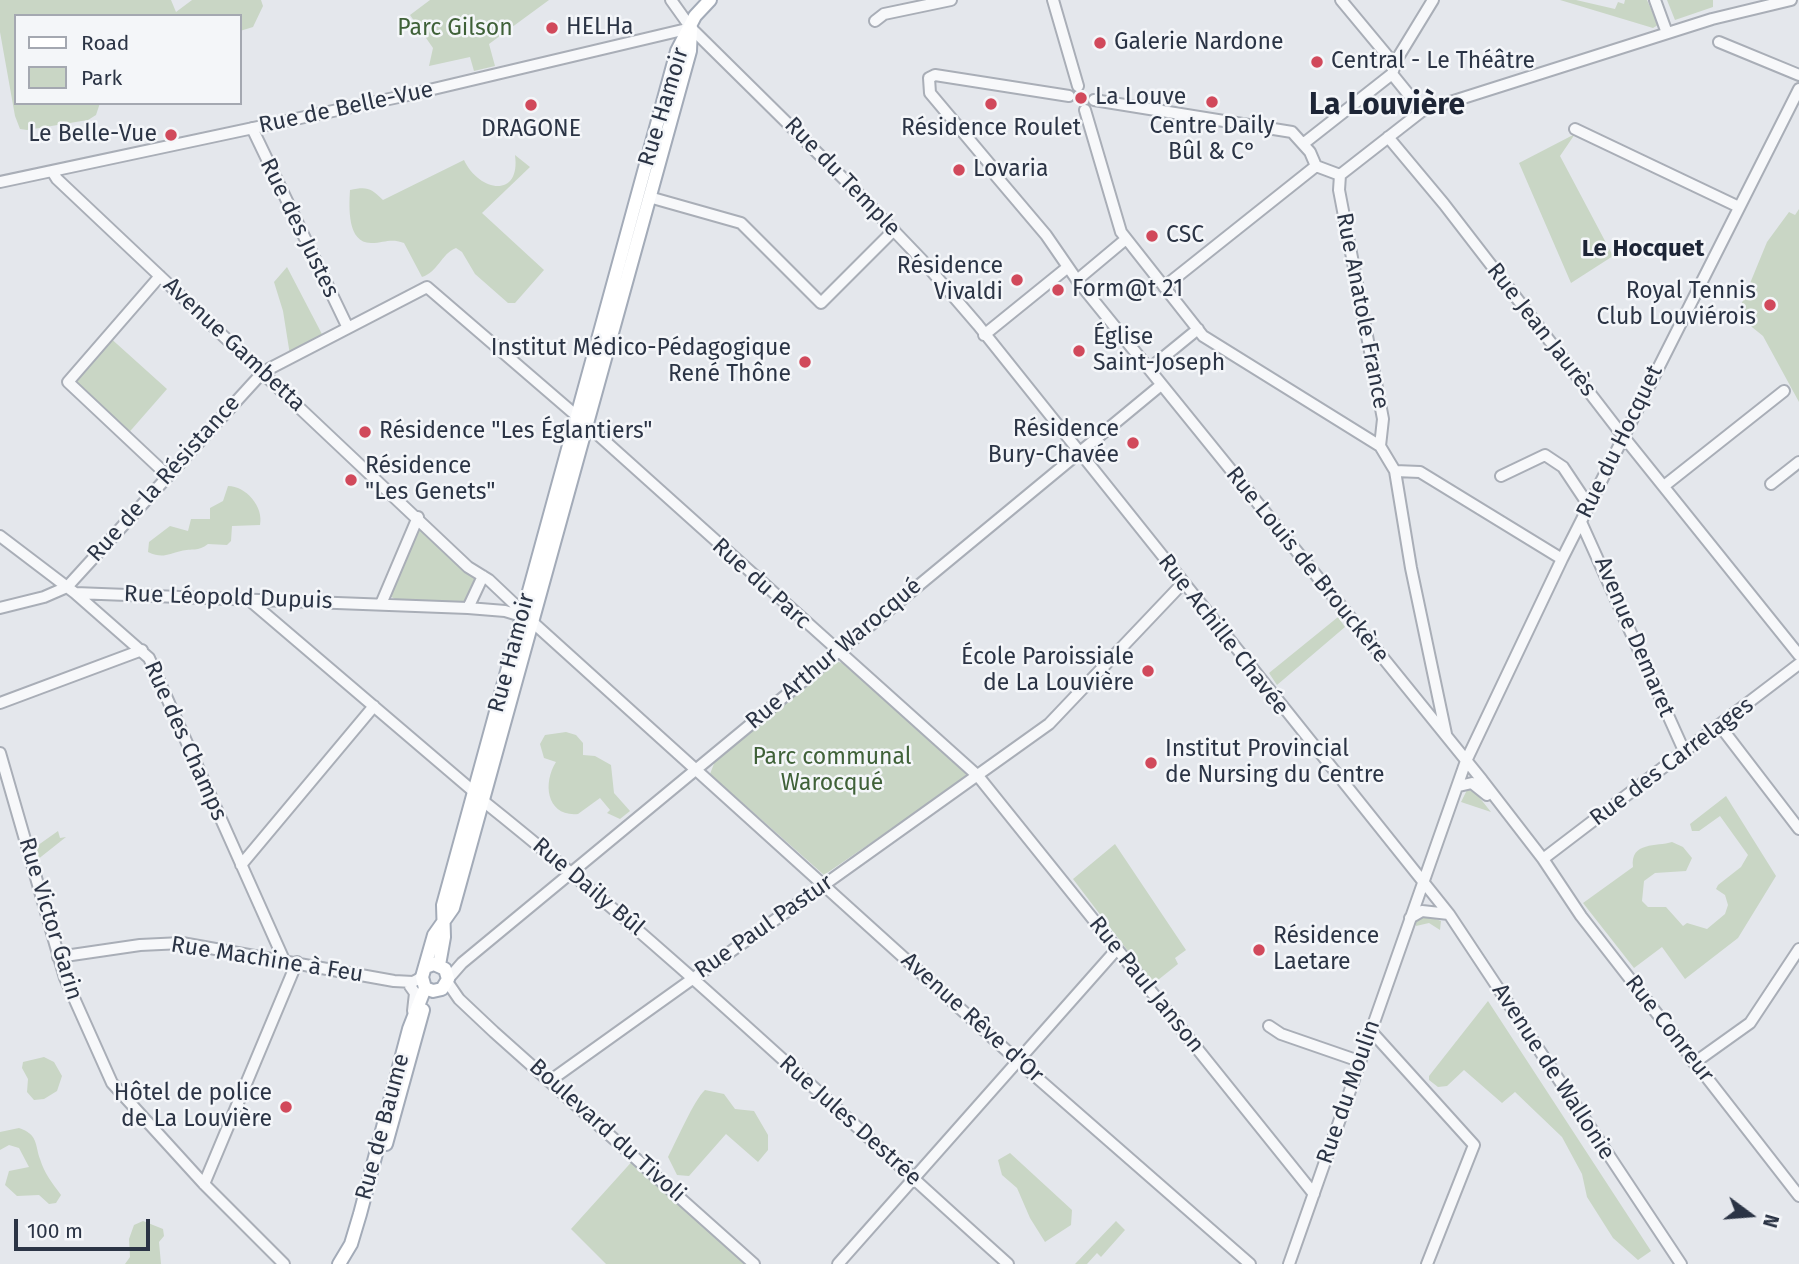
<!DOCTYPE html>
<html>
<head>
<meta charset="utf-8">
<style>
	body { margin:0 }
	#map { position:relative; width:1799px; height:1264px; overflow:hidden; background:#e4e7ec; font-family:"Fira Sans",sans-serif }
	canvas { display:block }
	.legend { position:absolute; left:14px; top:14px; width:228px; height:91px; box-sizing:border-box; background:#f4f6f9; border:2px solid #a4a8b1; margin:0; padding:9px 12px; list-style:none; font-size:21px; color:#2b3445 }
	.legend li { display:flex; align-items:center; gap:14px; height:35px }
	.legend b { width:35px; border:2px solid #a4a8b1 }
	.north { position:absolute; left:1715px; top:1180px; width:70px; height:70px; -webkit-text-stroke:5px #f4f6f9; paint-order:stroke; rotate:106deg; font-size:19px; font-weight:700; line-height:28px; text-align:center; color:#2b3445 }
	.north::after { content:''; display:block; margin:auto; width:24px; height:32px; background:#2b3445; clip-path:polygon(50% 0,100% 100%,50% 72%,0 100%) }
	.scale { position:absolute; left:14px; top:1219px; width:136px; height:32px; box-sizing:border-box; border:4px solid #2b3445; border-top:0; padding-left:9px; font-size:21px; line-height:24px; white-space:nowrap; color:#2b3445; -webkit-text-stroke:5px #f4f6f9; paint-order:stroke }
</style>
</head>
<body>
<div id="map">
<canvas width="1799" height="1264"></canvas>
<ul class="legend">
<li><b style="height:9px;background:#fff"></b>Road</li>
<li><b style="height:19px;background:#c9d6c5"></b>Park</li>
</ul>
<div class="north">N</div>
<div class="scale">100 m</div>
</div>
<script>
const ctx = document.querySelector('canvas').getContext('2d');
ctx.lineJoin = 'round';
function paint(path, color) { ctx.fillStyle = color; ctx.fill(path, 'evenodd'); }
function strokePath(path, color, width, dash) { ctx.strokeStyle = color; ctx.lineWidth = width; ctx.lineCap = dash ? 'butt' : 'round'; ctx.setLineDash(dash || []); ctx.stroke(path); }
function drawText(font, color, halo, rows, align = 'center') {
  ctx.font = font + ' "Fira Sans",sans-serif'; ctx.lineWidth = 5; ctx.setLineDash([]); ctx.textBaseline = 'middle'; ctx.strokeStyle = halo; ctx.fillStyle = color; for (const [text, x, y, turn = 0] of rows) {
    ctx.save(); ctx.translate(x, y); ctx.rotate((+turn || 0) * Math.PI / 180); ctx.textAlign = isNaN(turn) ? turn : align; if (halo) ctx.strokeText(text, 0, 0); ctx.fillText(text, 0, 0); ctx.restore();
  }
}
paint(new Path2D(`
	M0,0H171L176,12L192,0H261L263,6L253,27L240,31V16H16V103H100L96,115L88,120L27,130L20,129L15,116L0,32Z
	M430,0H549L489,44L495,66L474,71L470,57L429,66L433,48L410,15Z
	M1560,0H1576L1615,9L1618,2L1624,4L1625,0H1647L1658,25L1653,28Z
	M1667,0H1713V7L1675,20Z
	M1575,134L1560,156L1613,256L1571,283L1519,163Z
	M515,155L530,167L482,213L544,270L515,303H508L475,274L462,252L456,248C441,254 438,272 422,277L404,243C390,238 385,243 371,243C347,243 349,207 350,190C367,186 371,188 383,200L464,160C479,192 521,199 515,155Z
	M1799,209V402L1763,336L1737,315L1767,242L1789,212L1795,215Z
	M287,267L324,338L290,355L283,311L274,282Z
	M107,335L167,389L125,437L69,378Z
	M228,486C246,486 264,507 260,525L232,526L231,541L227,545L208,544C198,552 192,548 181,551C168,554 163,559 148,552L149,542L170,526L188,531L191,519H210V508L223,501Z
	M420,528L476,579L468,603L398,601L390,596L417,529Z
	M1338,617L1345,627L1277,685L1269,673Z
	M833,661L844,663L967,772L963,780L824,875L710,774L715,761Z
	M566,732L576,735L583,743V755L595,756L611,765L614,793L630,811L620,819L607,813L610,810L600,798L578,814C547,817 542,784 556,762L544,758L540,744L545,735Z
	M1467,790L1475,792L1491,812L1461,802Z
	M1726,796L1776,876L1738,938L1685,979L1662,947L1634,968L1583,903L1633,867C1630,841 1657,847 1672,842L1683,847L1692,858L1686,871L1655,873L1644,881L1642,901L1648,907H1666L1683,926L1687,923L1707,929L1725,914L1728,905L1725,895L1716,889L1718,885L1741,867L1748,855L1720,816L1699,831H1692L1690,824Z
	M58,831L60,838L66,837L37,860L34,848Z
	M1115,844L1186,950L1175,958L1178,964L1153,984L1073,879Z
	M1425,915L1441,921L1440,930L1429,923L1416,926V922Z
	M1488,1001L1651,1251L1638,1260L1613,1238L1587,1197L1582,1174L1562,1137L1515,1092L1502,1103L1464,1070L1447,1086L1438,1087L1429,1080V1076Z
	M44,1057L54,1062L62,1076L57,1091L44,1099L34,1100L27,1092L28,1079L22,1068L23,1062Z
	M705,1090L724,1094L735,1109L754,1111L768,1135V1150L758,1162L726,1134L689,1176L677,1175L668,1157C677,1140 694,1100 705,1090Z
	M19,1128C38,1134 35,1145 40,1159C44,1173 53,1184 61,1195L56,1203L49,1204L39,1195L17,1196L5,1185L9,1171L29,1167L19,1148L9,1145L0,1150V1132Z
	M1010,1153L1072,1210L1071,1225L1045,1242L1030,1218L1017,1188L1002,1175L998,1160Z
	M636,1157L751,1264H606L571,1229Z
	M143,1221L163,1229L164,1236L159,1242L161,1264H125L130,1257L129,1239L134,1225Z
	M1116,1221L1125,1230L1101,1257L1097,1253L1087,1264H1075Z`), '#c9d6c5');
const minor = new Path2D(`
	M671,0L691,28L851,186L922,260L978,325L1449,914L1681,1264
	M1053,0L1078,86
	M1341,0L1395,65
	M1655,0L1667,33
	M875,21L884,14L951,0
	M1719,42L1799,75
	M1392,74L1397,59L1433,0
	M1392,74L1422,111
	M1069,96L935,75L929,78L930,93L993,168L996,176L1046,235L1077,280L1482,780L1543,859L1581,916L1799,1196
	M1094,100L1292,132L1310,152L1316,166
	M1085,110L1121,232L1203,336L1380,446
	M252,128L348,328
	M1575,129L1739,207
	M1388,137L1444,204L1623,436L1799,655
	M1303,144L1392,74
	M1316,166L1340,175L1422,111L1712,19L1791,0
	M52,171L57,179L468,567L489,580L527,616
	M1340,175L1339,190L1383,419L1380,446L1395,471
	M0,182L408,95L691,28
	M649,197L741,223L821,303L894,230
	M160,276L68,382L168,476
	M1077,280L1126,239
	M1164,287L1316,166
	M984,335L1068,267
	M1149,369L1198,329
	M1395,471L1411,568L1446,734
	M1395,471L1420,472L1562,559
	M1501,476L1545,455L1563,467L1589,506
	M1771,484L1799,462
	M1664,486L1784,391
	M1581,522L1685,753
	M0,536L75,593L149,658L284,960
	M75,593L468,608L505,611L528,618L1027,1069L1250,1264
	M248,599L473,791
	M381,604L418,517
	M0,608L44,597L67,587L263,372L427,287L586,424L978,776L1314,1194
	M468,608L483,576
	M0,703L142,650
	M1720,726L1799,829
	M0,753L65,978L112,1083L204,1184L284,1264
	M1459,786L1472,783L1487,795
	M482,800C665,946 834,1108 1008,1264
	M1543,859L1799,664
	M241,865L374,706
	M1410,918L1422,911L1449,914
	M58,957L140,945L182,943L394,981L413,982L422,977
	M448,979L462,963L1161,385
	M448,983L459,999L494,1032L754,1264
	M410,986L415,993L413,1011
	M1269,1026L1281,1034L1359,1061
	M1371,1031L1474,1145L1427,1264
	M1694,1063L1750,1023L1799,949
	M551,1080L1049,724L1182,584
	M204,1184L297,962
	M838,1264L1117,949
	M1289,1264L1466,761L1562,559L1799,89`);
const major = new Path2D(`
	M439,965L444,937L443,905L677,51L695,16L710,0
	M426,967L434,964L445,969L448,979L442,989L433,991L425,988L422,977L434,935L453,908L690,51L691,28
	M386,1144L423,1010
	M339,1264L351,1244L360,1214L409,1029L425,988`);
strokePath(minor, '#a9aeb7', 14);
strokePath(major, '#a3abb8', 16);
strokePath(minor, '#f7f8fa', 10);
strokePath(major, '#fff', 12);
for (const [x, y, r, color] of [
	[552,28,7,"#d1495b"],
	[1100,43,7,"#d1495b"],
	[1317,62,7,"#d1495b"],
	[1081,98,7,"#d1495b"],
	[1212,102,7,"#d1495b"],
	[991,104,7,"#d1495b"],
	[531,105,7,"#d1495b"],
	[171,135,7,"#d1495b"],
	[959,170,7,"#d1495b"],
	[1152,236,7,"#d1495b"],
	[1017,280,7,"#d1495b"],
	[1058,290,7,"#d1495b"],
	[1770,305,7,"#d1495b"],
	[1079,351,7,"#d1495b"],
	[805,362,7,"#d1495b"],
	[365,432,7,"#d1495b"],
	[1133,443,7,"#d1495b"],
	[351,480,7,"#d1495b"],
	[1148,671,7,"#d1495b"],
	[1151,763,7,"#d1495b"],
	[1259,950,7,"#d1495b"],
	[286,1107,7,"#d1495b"]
]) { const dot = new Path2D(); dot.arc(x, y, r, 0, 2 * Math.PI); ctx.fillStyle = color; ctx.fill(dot); strokePath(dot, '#f4f6f9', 2.5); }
drawText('23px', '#2b3445', '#f4f6f9', [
	["HELHa",566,28],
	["Galerie Nardone",1114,43],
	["Central - Le Théâtre",1331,62],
	["La Louve",1095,98],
	["Centre Daily",1212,127,"center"],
	["Bûl & C°",1212,153,"center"],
	["Résidence Roulet",991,129,"center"],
	["DRAGONE",531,130,"center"],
	["Le Belle-Vue",157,135,"right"],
	["Lovaria",973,170],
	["CSC",1166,236],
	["Résidence",1003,267,"right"],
	["Vivaldi",1003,293,"right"],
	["Form@t 21",1072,290],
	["Royal Tennis",1756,292,"right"],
	["Club Louviérois",1756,318,"right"],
	["Église",1093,338],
	["Saint-Joseph",1093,364],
	["Institut Médico-Pédagogique",791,349,"right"],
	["René Thône",791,375,"right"],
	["Résidence",1119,430,"right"],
	["Bury-Chavée",1119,456,"right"],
	["Résidence \"Les Églantiers\"",379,432],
	["Résidence",365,467],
	["\"Les Genets\"",365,493],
	["École Paroissiale",1134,658,"right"],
	["de La Louvière",1134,684,"right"],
	["Institut Provincial",1165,750],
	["de Nursing du Centre",1165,776],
	["Résidence",1273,937],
	["Laetare",1273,963],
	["Hôtel de police",272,1094,"right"],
	["de La Louvière",272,1120,"right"]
], 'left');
drawText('23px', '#3f6138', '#f4f6f9', [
	["Parc Gilson",455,29],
	["Parc communal",832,758],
	["Warocqué",832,784]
]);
drawText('23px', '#2b3445', '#f4f6f9', [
	["Rue Hamoir",664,107,-73],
	["Rue de Belle-Vue",346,108,-12],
	["Rue du Temple",842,177,46],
	["Rue des Justes",299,228,64],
	["Rue Anatole France",1362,311,79],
	["Rue Jean Jaurès",1541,330,52],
	["Avenue Gambetta",234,345,43],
	["Rue du Hocquet",1620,442,-64],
	["Rue de la Résistance",164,479,-48],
	["Rue Louis de Brouckère",1307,565,51],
	["Rue du Parc",761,584,42],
	["Rue Léopold Dupuis",228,598,2],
	["Rue Achille Chavée",1223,635,52],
	["Avenue Demaret",1634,637,67],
	["Rue Hamoir",512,653,-75],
	["Rue Arthur Warocqué",834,654,-40],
	["Rue des Champs",185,741,66],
	["Rue des Carrelages",1672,762,-37],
	["Rue Daily Bûl",588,887,40],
	["Rue Victor Garin",50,919,73],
	["Rue Paul Pastur",764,927,-35],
	["Rue Machine à Feu",267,960,9],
	["Rue Paul Janson",1146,985,51],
	["Avenue Rêve d'Or",972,1018,42],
	["Rue Conreur",1669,1029,52],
	["Avenue de Wallonie",1553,1072,57],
	["Rue du Moulin",1349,1092,-71],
	["Rue Jules Destrée",850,1121,42],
	["Rue de Baume",383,1127,-75],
	["Boulevard du Tivoli",607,1131,42]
]);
drawText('bold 24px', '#1d2536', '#f4f6f9', [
	["Le Hocquet",1643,249]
]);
drawText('bold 30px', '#1d2536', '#f4f6f9', [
	["La Louvière",1387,106]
]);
</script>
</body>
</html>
